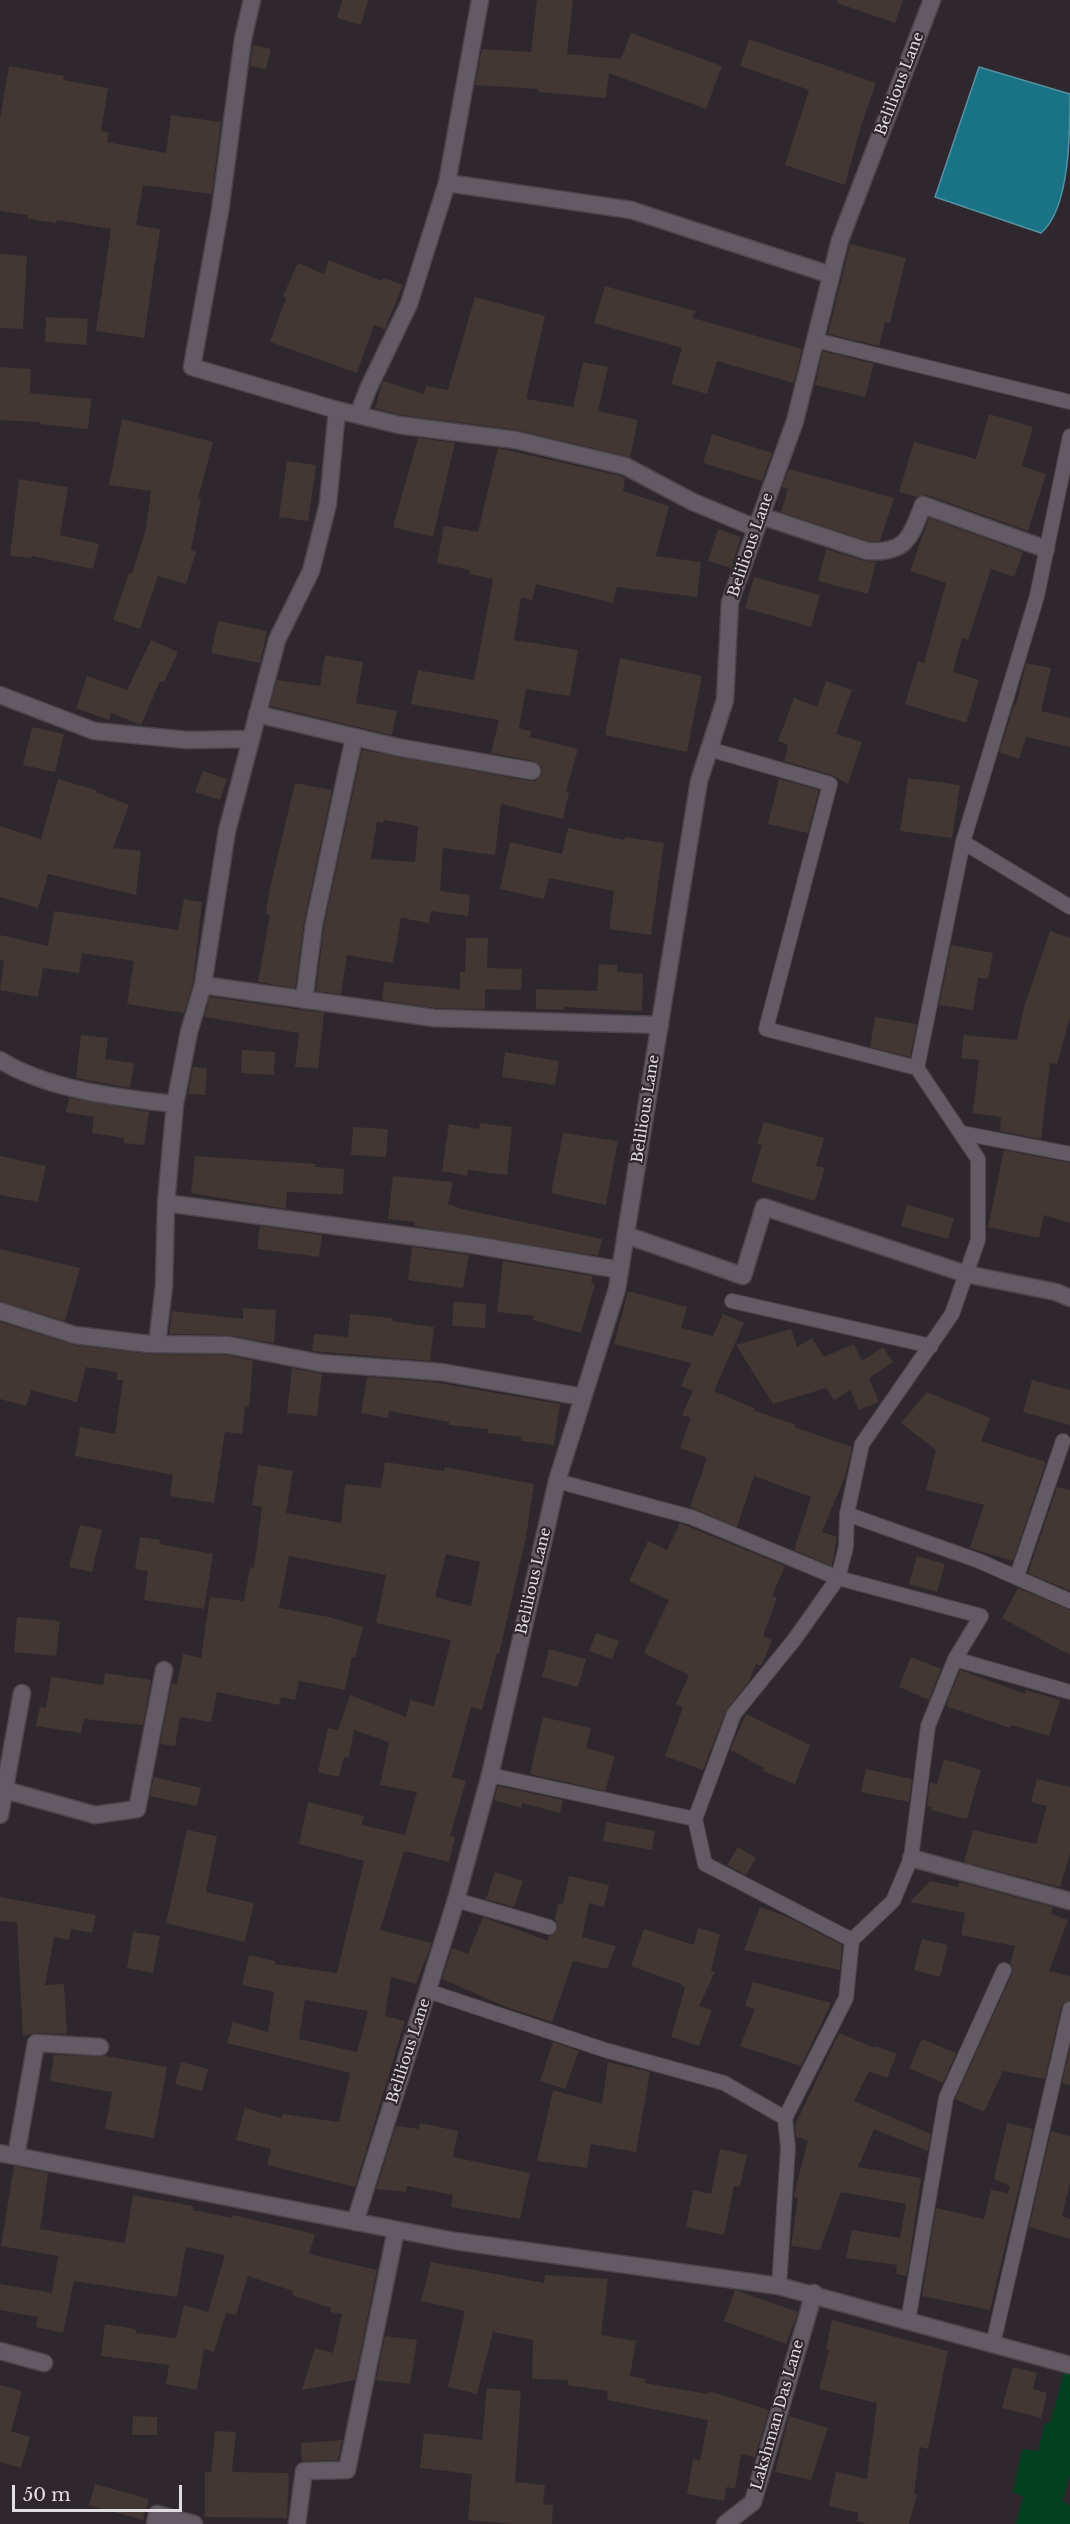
<!DOCTYPE html>
<html>
<head>
<meta charset="utf-8">
<style>
	body { margin:0 }
	#map { position:relative; width:1070px; height:2524px; overflow:hidden; background:#2f272e; font-family:"Libre Baskerville",serif }
	canvas { display:block }
	.scale { position:absolute; left:12px; top:2485px; width:170px; height:27px; box-sizing:border-box; border:3px solid #e2dde2; border-top:0; padding-left:8px; font-size:18px; line-height:21px; white-space:nowrap; color:#e2dde2; -webkit-text-stroke:4px #2f272e; paint-order:stroke }
</style>
</head>
<body>
<div id="map">
<canvas width="1070" height="2524"></canvas>
<div class="scale">50 m</div>
</div>
<script>
const ctx = document.querySelector('canvas').getContext('2d');
ctx.lineJoin = 'round';
function paint(path, color) { ctx.fillStyle = color; ctx.fill(path, 'evenodd'); }
function strokePath(path, color, width, dash) { ctx.strokeStyle = color; ctx.lineWidth = width; ctx.lineCap = dash ? 'butt' : 'round'; ctx.setLineDash(dash || []); ctx.stroke(path); }
function drawText(font, color, halo, rows, align = 'center') {
  ctx.font = font + ' "Libre Baskerville",serif'; ctx.lineWidth = 4.5; ctx.setLineDash([]); ctx.textBaseline = 'middle'; ctx.strokeStyle = halo; ctx.fillStyle = color; for (const [text, x, y, turn = 0] of rows) {
    ctx.save(); ctx.translate(x, y); ctx.rotate((+turn || 0) * Math.PI / 180); ctx.textAlign = isNaN(turn) ? turn : align; if (halo) ctx.strokeText(text, 0, 0); ctx.fillText(text, 0, 0); ctx.restore();
  }
}
paint(new Path2D(`
	M1064,2372L1070,2374V2474L1063,2501L1070,2505V2524H1016L1023,2497L1013,2492L1022,2449L1038,2451L1045,2423H1050Z`), '#02401f');
const water = new Path2D(`
	M979,67L1070,94C1070,132 1070,209 1041,233L935,197Z`);
paint(water, '#197286');
strokePath(water, '#5592a2', 1.5);
paint(new Path2D(`
	M342,0H368L361,25L337,18Z
	M537,0H573L567,54L621,59L631,33L722,66L706,109L609,73L606,98L538,92V89L475,85L482,49L531,52Z
	M838,0H903L895,23L837,3Z
	M749,39L876,83L861,126L845,185L785,165L809,90L740,66Z
	M253,45L271,49L266,69L250,66Z
	M9,66L64,76L63,80L108,88L101,131L109,133L107,142L166,153L171,115L221,122L212,194L143,185L136,225L160,229L144,338L96,331L111,229L57,220L56,223L28,219V215L0,211V119Z
	M850,244L906,258L890,323L885,322L879,346L828,334Z
	M0,254L27,256L23,329L0,328Z
	M329,260L382,281L384,278L403,285L385,329L374,325L357,373L270,342L286,298L283,296L298,263L324,274Z
	M605,286L695,311L693,318L802,349L794,383L717,361L707,394L671,384L682,348L594,323Z
	M475,297L545,316L526,399L573,407L583,362L608,367L598,411L638,420L630,457L518,430L401,415L375,408L383,381L424,394L426,386L448,390Z
	M46,317L88,319L86,345L45,342Z
	M823,351L874,364L865,397L815,385Z
	M0,367L31,369L30,393L91,399L88,429L40,424V422L0,420Z
	M989,414L1033,427L1022,466L1046,474L1028,531L927,495L917,497L899,492L914,442L976,459Z
	M122,419L213,442L198,499H201L191,550L196,552L186,584L158,576L140,629L113,620L129,573L132,574L146,529L151,491L109,485Z
	M712,434L772,453L762,481L703,463Z
	M418,438L455,443L433,537L393,527Z
	M498,448L621,476L625,478L623,491L669,506L656,556L701,562L697,597L617,587L613,603L536,584L532,600L521,597L514,640L578,650L570,696L526,689L519,728L531,731L530,737L578,749L566,791L569,792L563,819L501,804L495,855L443,848L440,891L470,895L468,916L431,911L429,923L401,918L393,963L347,955L341,994L316,991L324,926L362,750L530,781H536L542,773V767L534,761L491,753L499,720L411,704L418,670L474,680L493,579L469,574L470,570L437,563L444,526L478,532ZM384,820L418,826L415,862L371,859L377,822L383,823Z
	M287,461L316,465L308,521L279,517Z
	M789,469L894,498L880,541H869L781,512L788,489L782,487Z
	M19,479L68,487L60,535L99,544L93,569L32,556V558L10,556Z
	M929,518L1023,552L1014,577L991,569L968,640L962,638L953,672L979,680L966,723L905,704L918,661L924,663L946,583L910,571Z
	M718,529L741,537L731,568L708,561Z
	M826,549L864,561L876,562L868,594L818,581Z
	M754,577L820,595L811,627L745,608Z
	M218,621L267,631L260,663L211,653Z
	M151,640L178,652L164,682L160,681L141,725L111,713L109,720L76,708L87,676L127,690Z
	M325,655L363,662L356,703L397,711L392,735L270,706L277,680L320,686Z
	M620,658L702,676L687,752L605,735Z
	M1026,663L1051,668L1041,711L1070,718V747L1026,737L1019,759L999,752L1014,705H1016Z
	M826,681L852,690L836,734L862,742L848,784L832,775L784,761L788,745L778,741L794,698L817,707Z
	M32,727L64,734L55,772L23,765Z
	M203,771L227,779L220,800L195,792Z
	M908,778L960,785L952,838L900,831Z
	M58,779L96,790V792L129,805L113,848L141,851L136,895L48,874L38,908L0,897V826L41,839Z
	M779,779L819,790L808,833L768,824Z
	M295,783L332,790L304,922L295,988L258,982L270,915L266,914L269,892Z
	M568,828L624,840L625,837L664,843L651,935L609,929L614,891L549,878L544,899L500,889L510,842L562,854Z
	M184,899L202,902L193,983L184,1013L127,1004L134,961L82,953L79,973L43,968L38,997L0,990L4,961L0,960V935L48,946L54,911L178,930Z
	M1050,931L1070,938V1018L1057,1064L1050,1063L1041,1139L1000,1131L1001,1117L973,1113L979,1060L961,1058L964,1035L1017,1040L1024,1007Z
	M466,938H488L487,968L522,969L521,990L485,989V1009L435,1008L382,1000L384,982L460,989V972H465Z
	M951,945L993,953L988,979L978,978L973,1010L939,1005Z
	M599,964L617,965V972L643,974L642,1011L564,1007L563,1010L536,1009V989L597,991Z
	M210,997L324,1013L318,1068L295,1067L299,1033L204,1017Z
	M875,1017L917,1024L910,1057L870,1047Z
	M81,1035L108,1038L105,1059L134,1063L130,1088L76,1078Z
	M242,1050L275,1052L274,1075L241,1073Z
	M505,1052L559,1061L555,1085L502,1077Z
	M193,1067L207,1068L205,1095L188,1094Z
	M69,1098L149,1112L144,1145L124,1143V1138L92,1133L94,1117L66,1112Z
	M764,1122L824,1138L816,1166L825,1168L815,1201L751,1182L762,1145L757,1144Z
	M480,1123L512,1127L507,1175L468,1170L467,1176L442,1171L449,1124L479,1129Z
	M353,1127L388,1129L386,1157L351,1155Z
	M563,1133L618,1141L606,1205L551,1193Z
	M1004,1150L1070,1163V1223L1044,1215L1039,1238L988,1227Z
	M0,1156L46,1166L38,1202L0,1195Z
	M195,1156L316,1164L315,1167L344,1169L343,1194L287,1192L286,1209L191,1193Z
	M393,1176L453,1182L448,1204L462,1209L602,1239L598,1256L414,1226L415,1222L388,1219Z
	M907,1205L954,1218L948,1239L901,1226Z
	M260,1226L322,1235L319,1257L257,1249Z
	M412,1247L469,1255L463,1288L408,1280Z
	M0,1249L80,1268L65,1321L0,1301Z
	M503,1261L593,1276L591,1283L595,1284L581,1333L533,1320L534,1316L497,1312Z
	M628,1291L687,1307L681,1328L713,1336L723,1314L744,1323L714,1391L756,1409L753,1410L796,1425L794,1427L852,1447L846,1474L822,1532L837,1537L832,1566L794,1550L811,1497L754,1476L737,1527L690,1507L707,1458L680,1448L691,1418L682,1415L693,1391L681,1386L691,1363L614,1344Z
	M454,1302L486,1304L485,1328L452,1326Z
	M243,1308L276,1310L274,1343L228,1335L169,1334L172,1311L243,1319Z
	M350,1314L392,1318V1321L434,1327L430,1361L312,1351L314,1334L348,1337Z
	M0,1322L74,1345L149,1354L227,1355L253,1361L249,1407L245,1406L242,1434L225,1432L214,1503L170,1496L173,1475L75,1456L80,1427L115,1434L123,1380H117V1372L86,1367L77,1402L31,1390L26,1406L0,1399Z
	M791,1329L797,1347L812,1338L824,1357L854,1344L862,1361L883,1347L893,1362L869,1378L879,1402L859,1410L850,1390L834,1400L826,1388L773,1404L736,1345Z
	M292,1368L322,1374L317,1416L287,1413Z
	M367,1377L433,1382L560,1404L554,1445L521,1441L522,1437L488,1433V1429L449,1425V1422L389,1411L388,1418L361,1413Z
	M1032,1380L1070,1390V1425L1023,1412Z
	M927,1392L990,1418L981,1441L1046,1462L1013,1561L970,1548L984,1505L926,1490L936,1450L901,1423Z
	M385,1462L444,1471L445,1467L534,1484L526,1537L499,1654L497,1653L482,1710L471,1707L452,1777L466,1781L450,1836L455,1837L449,1862L404,1851L380,1930L432,1943L416,1984L391,1977L385,2016L405,2021L355,2187L267,2165L271,2149L236,2140L245,2108L281,2118L283,2114L339,2122L350,2073L227,2043L233,2022L268,2032L274,1992L242,1985L249,1955L275,1961V1964L337,1973L364,1861L299,1844L308,1802L364,1816L362,1825L405,1835L417,1792L380,1785L389,1742L354,1730L349,1758L344,1757L339,1777L318,1772L328,1728L338,1730L350,1695L406,1717L410,1700L434,1706L451,1640L376,1623L386,1575L289,1556L279,1608L329,1617L363,1627L355,1658L352,1657L345,1690L299,1681L295,1700L281,1697L279,1705L217,1692L211,1722L180,1717L175,1746L160,1744L172,1683L177,1684L183,1654L201,1658L210,1597L244,1601L250,1567L254,1568L262,1507L252,1505L258,1465L293,1471L286,1513L341,1523L345,1484L381,1488ZM446,1554L480,1562L471,1606L435,1597ZM305,2000L368,2011L357,2052L299,2039Z
	M1057,1487L1070,1490V1591L1028,1573Z
	M680,1523L785,1566L772,1596L777,1598L763,1636L772,1640L761,1666L756,1664L749,1681L726,1711L703,1770L665,1756L683,1707L676,1704L689,1675L644,1653L669,1600L629,1581L648,1541L667,1550Z
	M80,1525L102,1530L92,1572L69,1567Z
	M140,1537L160,1540L159,1544L213,1554L204,1609L144,1600L148,1571L135,1569Z
	M917,1556L945,1564L937,1592L909,1584Z
	M1018,1588L1070,1610V1655L1002,1618Z
	M17,1617L60,1621L56,1656L14,1652Z
	M596,1633L619,1641L612,1659L589,1651Z
	M549,1649L586,1659L578,1687L542,1677Z
	M911,1657L941,1669L929,1700L899,1687Z
	M960,1670L1025,1694L1026,1690L1060,1700L1049,1736L1011,1725L1010,1728L946,1706Z
	M105,1673L151,1680L143,1725L84,1719L81,1733L36,1726L40,1707L46,1708L51,1677L103,1685Z
	M746,1714L810,1745L795,1784L763,1771L764,1768L730,1750Z
	M543,1717L591,1728L586,1748L615,1756L605,1791L530,1774Z
	M944,1759L981,1770L967,1819L931,1810L932,1807L927,1806L930,1782L937,1784Z
	M866,1769L912,1779L909,1802L861,1792Z
	M154,1777L201,1788L197,1806L150,1796Z
	M1037,1779L1070,1787V1854L1060,1887L964,1862L973,1830L1036,1844L1047,1806L1031,1802Z
	M498,1786L563,1800L560,1813L522,1803L521,1808L494,1800Z
	M606,1822L655,1831L652,1850L603,1841Z
	M187,1830L217,1836L206,1892L254,1903L245,1942L166,1923Z
	M738,1847L756,1858L746,1875L727,1865Z
	M495,1872L523,1881L514,1907L486,1899Z
	M569,1876L609,1885L604,1907L589,1903L582,1937L616,1946L607,1969L573,1961L552,2022L509,2008L442,1979L452,1948L468,1954L483,1917L548,1941L549,1936L557,1930L555,1920L558,1903L563,1904Z
	M930,1881L958,1887L959,1882L1053,1907L1051,1914L1068,1920L1049,1971L1070,1976V2000L1061,2007L1045,2079L1003,2071L984,2112L955,2099L1012,1974L1010,1964L1015,1946L961,1935L965,1913L910,1902Z
	M0,1897L96,1915L92,1933L71,1929L69,1940L54,1937L45,1985L64,1984L67,2034L37,2033L23,2036L17,1922L0,1921Z
	M760,1907L788,1917L842,1945L840,1970L744,1950Z
	M698,1928L720,1934L711,1971L715,1972L699,2006L712,2010L699,2046L671,2037L685,1988L681,1984L631,1966L644,1929L694,1945Z
	M133,1932L160,1936L153,1973L127,1968Z
	M922,1939L948,1945L940,1977L914,1970Z
	M753,1982L831,2003L801,2066L740,2046L755,2009L745,2006Z
	M839,2033L875,2048V2046L897,2054L887,2078L869,2071L854,2101L931,2134L928,2151L874,2129L858,2167L921,2178L907,2276L896,2274L897,2265L846,2258L852,2230L900,2238L906,2204L841,2192L820,2250L791,2246L798,2198L794,2197V2194L808,2141L796,2136L795,2125Z
	M922,2039L956,2053L943,2083L909,2068Z
	M553,2042L579,2051L565,2089L540,2081Z
	M1070,2049V2085L1062,2083Z
	M54,2055L106,2056L167,2067L154,2138L105,2129L112,2092L50,2081Z
	M181,2062L208,2069L202,2091L175,2084Z
	M608,2062L650,2072L636,2152L591,2144L587,2168L537,2161L553,2090L602,2104Z
	M420,2123L458,2131L453,2157L530,2173L520,2219L451,2207L453,2195L407,2186L406,2192L376,2189L396,2126L419,2129Z
	M1007,2123L1033,2129L990,2310L922,2296L936,2208L984,2219L991,2190L1008,2193L1010,2186L994,2179Z
	M1051,2131L1070,2136V2183L1062,2216L1070,2219V2239L1029,2227Z
	M720,2149L747,2155L740,2187L734,2186L724,2235L686,2227L693,2190L711,2194Z
	M14,2166L48,2173L40,2229L125,2243L133,2195L193,2206V2210L232,2218L233,2215L315,2234L309,2254L377,2270L355,2380L302,2390L315,2348L333,2353L342,2314L330,2312L331,2308L292,2295L293,2291L248,2276L236,2315L226,2313L214,2352L204,2349L197,2390L166,2384L169,2365L101,2356L105,2324L136,2329V2333L176,2338L184,2305L208,2312L225,2255L186,2247L177,2297L74,2281L63,2333L36,2327L38,2317L0,2310V2284L52,2293L58,2256L1,2246Z
	M431,2262L544,2283L545,2275L608,2279L601,2335L636,2341L630,2376L646,2379L645,2383L708,2394L709,2391L769,2410L755,2457L741,2454L735,2489L726,2487L724,2501L687,2494L693,2459L700,2461L708,2420L607,2400L608,2391L568,2385V2380L532,2379L533,2340L493,2332L477,2394L448,2387L465,2311L421,2301Z
	M735,2290L798,2312L786,2344L724,2321Z
	M832,2320L948,2351L928,2449L920,2447L914,2494L917,2495L909,2524H867L857,2521L859,2513L829,2506L836,2472L867,2479L877,2403L819,2389L829,2350L826,2349Z
	M385,2336L417,2340L410,2384L376,2380Z
	M1013,2367L1037,2373L1033,2389L1047,2393L1041,2418L1002,2408Z
	M0,2385L22,2391L11,2431L30,2437L21,2468L0,2462Z
	M487,2388L521,2391L515,2482L545,2485L543,2504L553,2505L552,2524H511L468,2520L472,2474L420,2468L424,2433L482,2440Z
	M133,2416L157,2417V2435H132Z
	M789,2416L828,2428L811,2480L775,2472Z
	M215,2431L236,2432L232,2472L289,2473L287,2518L205,2517V2472H211Z
	M342,2440L338,2460L302,2461L301,2443Z
	M95,2484L149,2499L143,2520L89,2505Z`), '#423732');
const service = new Path2D(`
	M815,340L1070,402
	M709,749L830,784L766,1029L917,1068
	M963,842L1070,907
	M962,1133L1070,1154
	M732,1301L931,1346
	M557,1481L691,1517L838,1578L981,1616L955,1659L928,1726L911,1858L893,1901L852,1940L705,1864L695,1819L734,1714L794,1640L838,1578L846,1547L847,1514L862,1444L952,1314L978,1240V1159L917,1068L963,842L1037,596L1070,436
	M847,1514L979,1561L1070,1601
	M1017,1576L1063,1441
	M955,1659L1070,1692
	M490,1775L695,1819
	M456,1900L549,1927
	M428,1991L605,2050L724,2083L785,2118
	M779,2286L788,2148L785,2118L846,1998L852,1940
	M908,2321L946,2098L1004,1970
	M993,2344L1070,2009`);
const minor = new Path2D(`
	M252,0L243,39L220,211L192,367L337,410L399,425L516,440L625,466L693,502L756,528
	M447,183L631,210L831,275
	M358,415L368,389L409,304L447,183L480,0
	M761,516L867,551C906,554 910,538 923,505L1046,549
	M0,695L94,731L187,740L251,739
	M257,714L397,747L532,771
	M203,985L434,1018L660,1025
	M304,1000L314,924L354,738
	M0,1060C48,1090 120,1098 175,1104
	M166,1203L468,1244L620,1270
	M0,1311L75,1335L149,1344L228,1345L320,1363L441,1372L583,1397
	M157,1344L164,1286L166,1203L175,1104L189,1032L203,985L227,831L277,640L311,571L328,504L337,410
	M5,1790L95,1815L137,1809L164,1670
	M0,1815L22,1693
	M911,1858L1070,1901
	M16,2156L36,2043L100,2047
	M0,2351L44,2363
	M155,2524L157,2514L194,2524
	M297,2524L304,2471L347,2470L396,2230
	M725,2524L753,2502L814,2293`);
const tertiary = new Path2D(`
	M626,1235L743,1276L764,1207L966,1274L1056,1292L1070,1298
	M355,2222L456,1900L490,1775L557,1481L617,1289L699,781L725,700L730,602L795,421L840,240L932,0`);
const secondary = new Path2D(`
	M0,2153L455,2241L779,2286L1070,2365`);
strokePath(service, '#4c454c', 16);
strokePath(minor, '#4c454c', 19);
strokePath(tertiary, '#4c454c', 19);
strokePath(secondary, '#4c454c', 19);
strokePath(service, '#635b63', 14);
strokePath(minor, '#635b63', 16);
strokePath(tertiary, '#635b63', 16);
strokePath(secondary, '#635b63', 16);
drawText('15px', '#e2dde2', '#2f272e', [
	["Belilious Lane",900,84,-69],
	["Belilious Lane",751,545,-71],
	["Belilious Lane",646,1109,-81],
	["Belilious Lane",534,1581,-77],
	["Belilious Lane",409,2051,-72],
	["Lakshman Das Lane",778,2415,-74]
]);
</script>
</body>
</html>
